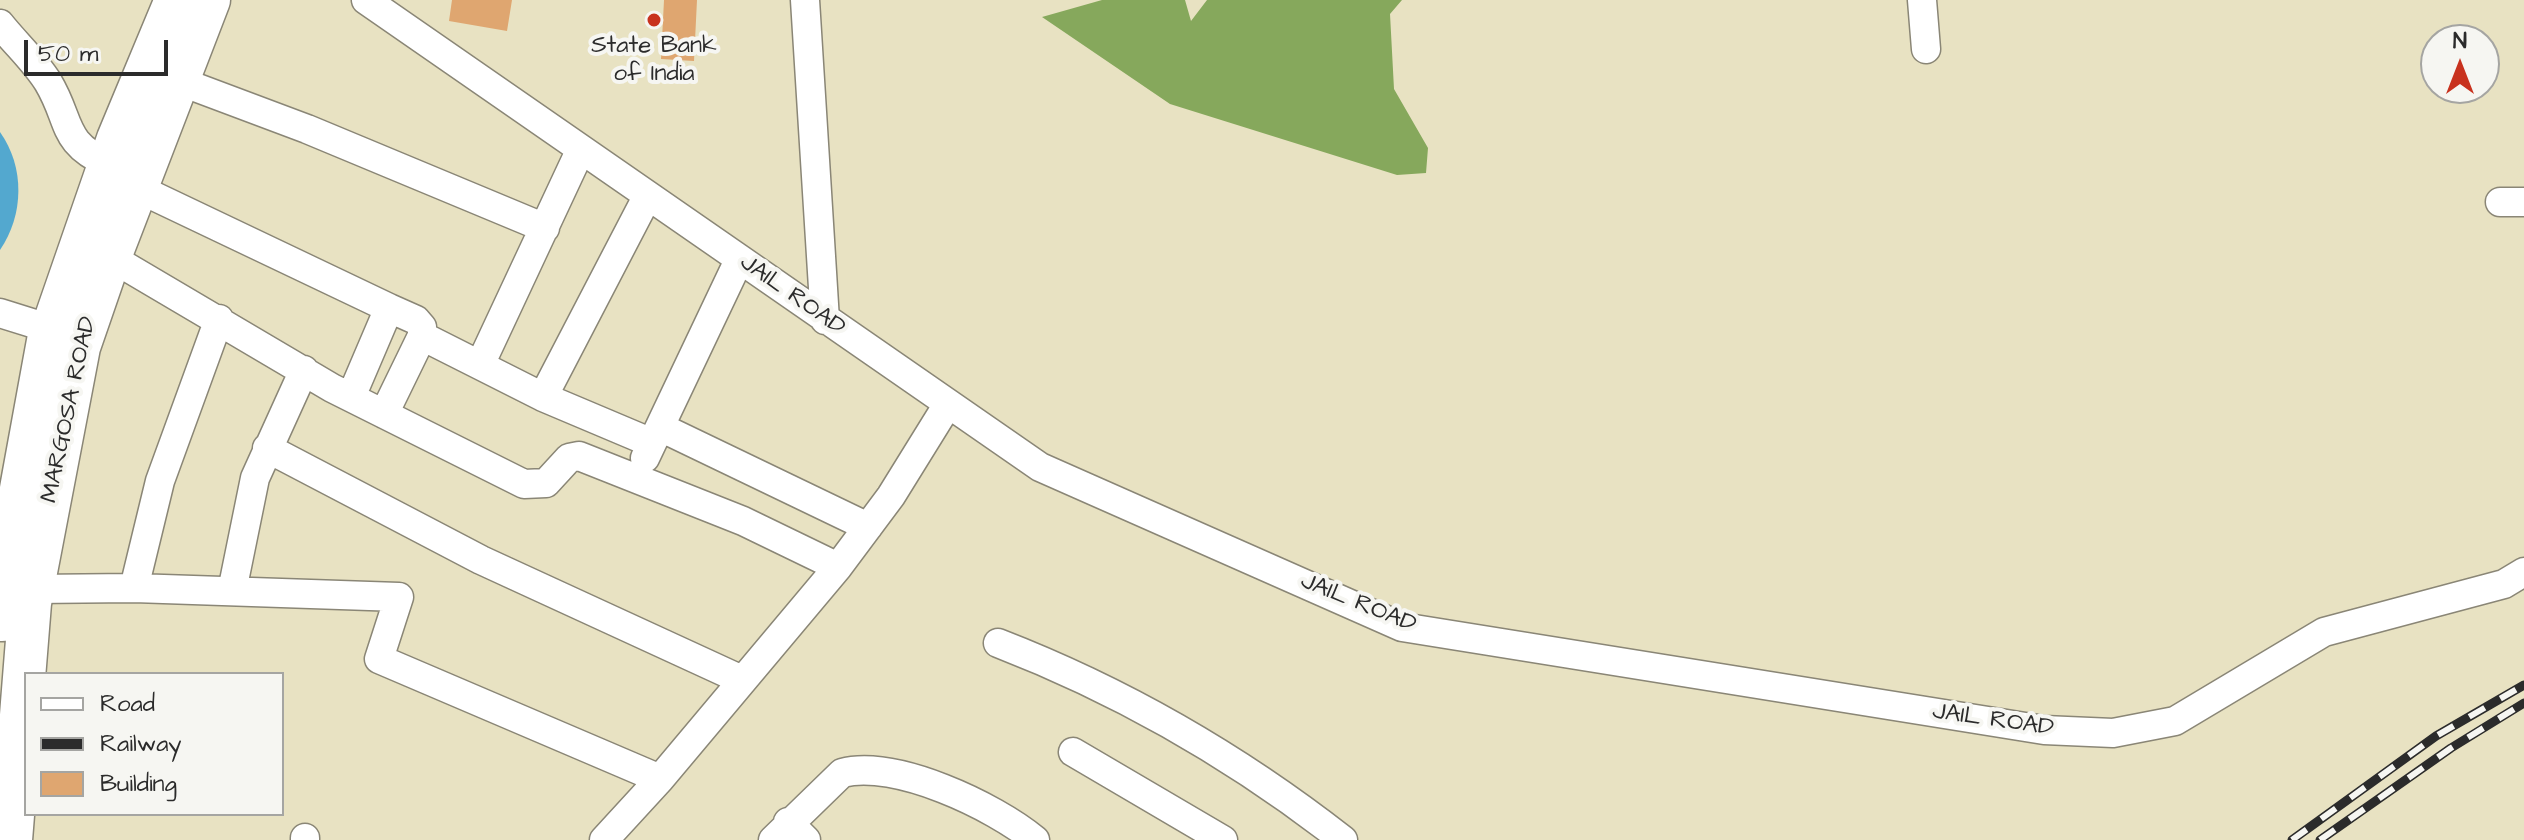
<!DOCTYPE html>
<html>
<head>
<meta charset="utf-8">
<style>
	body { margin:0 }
	#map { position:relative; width:2524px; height:840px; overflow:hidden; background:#e8e2c2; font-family:"Architects Daughter",sans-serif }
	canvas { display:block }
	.legend { position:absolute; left:24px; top:672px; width:260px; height:144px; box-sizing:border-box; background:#f6f6f2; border:2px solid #a5a5a2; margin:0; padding:10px 14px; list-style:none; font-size:24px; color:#2b2b2b }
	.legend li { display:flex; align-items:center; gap:16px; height:40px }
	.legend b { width:40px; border:2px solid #a5a5a2 }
	.north { position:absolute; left:2420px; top:24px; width:80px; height:80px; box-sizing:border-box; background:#f6f6f2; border:2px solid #a5a5a2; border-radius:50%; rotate:0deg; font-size:22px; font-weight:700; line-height:32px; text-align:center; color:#2b2b2b }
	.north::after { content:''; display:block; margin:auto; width:28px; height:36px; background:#c8321e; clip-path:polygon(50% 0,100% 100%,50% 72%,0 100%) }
	.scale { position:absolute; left:24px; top:40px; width:144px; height:36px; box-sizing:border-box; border:4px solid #2b2b2b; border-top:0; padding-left:10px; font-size:24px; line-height:28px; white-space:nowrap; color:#2b2b2b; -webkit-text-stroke:6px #f6f6f2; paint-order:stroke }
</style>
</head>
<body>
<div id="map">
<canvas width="2524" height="840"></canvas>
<ul class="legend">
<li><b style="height:10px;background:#fff"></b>Road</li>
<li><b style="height:10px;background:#2b2b2b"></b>Railway</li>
<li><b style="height:22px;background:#dfa670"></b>Building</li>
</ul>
<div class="north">N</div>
<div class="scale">50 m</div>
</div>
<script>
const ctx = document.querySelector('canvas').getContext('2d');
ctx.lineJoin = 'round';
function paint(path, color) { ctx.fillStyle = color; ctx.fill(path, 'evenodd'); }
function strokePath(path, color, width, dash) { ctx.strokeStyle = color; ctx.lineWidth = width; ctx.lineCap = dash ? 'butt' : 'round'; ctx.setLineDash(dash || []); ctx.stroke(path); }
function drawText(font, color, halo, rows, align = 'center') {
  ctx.font = font + ' "Architects Daughter",sans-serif'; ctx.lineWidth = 8; ctx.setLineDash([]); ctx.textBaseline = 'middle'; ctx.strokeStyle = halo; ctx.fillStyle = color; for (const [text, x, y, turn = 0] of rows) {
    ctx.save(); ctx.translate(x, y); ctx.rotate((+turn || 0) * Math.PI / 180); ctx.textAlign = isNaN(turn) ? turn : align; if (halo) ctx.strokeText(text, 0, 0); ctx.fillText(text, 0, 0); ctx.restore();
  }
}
paint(new Path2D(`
	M1102,0H1185L1191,21L1207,0H1402L1390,14L1394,89L1428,148L1426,173L1397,175L1170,104L1042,17Z`), '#86a85c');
paint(new Path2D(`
	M0,132C25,167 24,215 0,250Z`), '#53a8cf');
paint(new Path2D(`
	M452,0H512L507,31L449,21Z
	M664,0H697L694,61L661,59Z`), '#dfa670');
const minor = new Path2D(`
	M366,0L1040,467L1402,627L2044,730L2113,733L2175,721L2324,632L2504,584L2524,572
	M805,0L825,320
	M1922,0L1926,49
	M0,24C15,43 35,61 48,82C72,122 60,142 109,164
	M179,81L307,129L545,228
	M137,188L389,308L351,397
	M647,197L543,397L652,443
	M2500,202H2524
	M110,257L332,388L524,484L546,483L569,458L579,456L743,521L838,567L891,496L948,404
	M0,313L51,329
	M422,336L543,397
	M480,365L580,151
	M384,414L422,336V327L416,320L389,308
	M660,427L868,527
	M267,448L481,560L742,680
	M645,458L739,260
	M134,588L399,597L379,659L660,779
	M33,589L134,588L160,481L219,319
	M232,591L255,478L304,370
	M998,643C1122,691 1238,758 1343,840
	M1073,752L1223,840
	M788,822L806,840
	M305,838V840
	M604,840L660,779L838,567
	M773,840L842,773C895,759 994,806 1035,840`);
const highway = new Path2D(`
	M2,620L6,571L48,341L118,139L176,0
	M11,840L30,603L79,347L110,257L209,0`);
strokePath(minor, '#8a8676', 31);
strokePath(highway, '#8a8676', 45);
strokePath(minor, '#fff', 28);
strokePath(highway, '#fff', 42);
const rail = new Path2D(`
	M2292,840L2436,736L2524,685
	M2320,840L2451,748L2524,703`);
strokePath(rail, '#2b2b2b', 9);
strokePath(rail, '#f6f6f2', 6, [18]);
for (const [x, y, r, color] of [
	[654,20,8,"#c8321e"]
]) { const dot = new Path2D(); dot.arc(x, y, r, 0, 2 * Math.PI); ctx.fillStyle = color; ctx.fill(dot); strokePath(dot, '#f6f6f2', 3); }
drawText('24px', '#2b2b2b', '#f6f6f2', [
	["State Bank",654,47],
	["of India",654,75]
]);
drawText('24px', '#2b2b2b', '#f6f6f2', [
	["JAIL ROAD",792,296,35],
	["MARGOSA ROAD",70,410,-78],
	["JAIL ROAD",1358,604,22],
	["JAIL ROAD",1993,721,8]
]);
</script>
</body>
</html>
